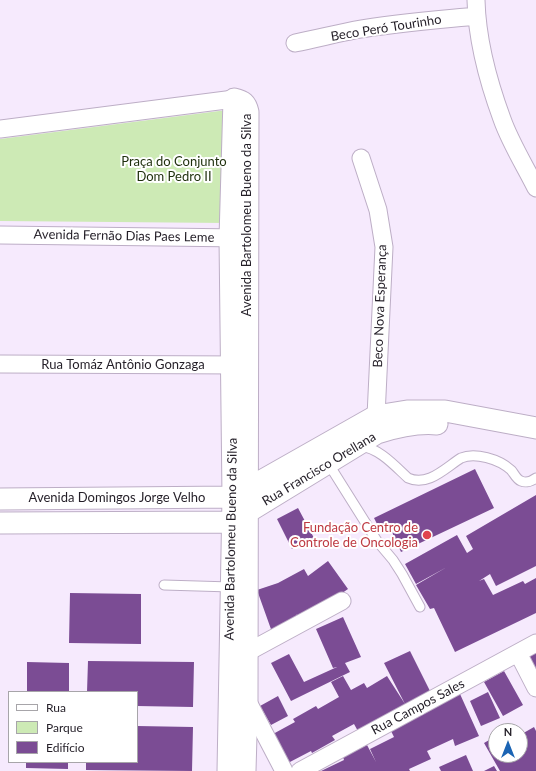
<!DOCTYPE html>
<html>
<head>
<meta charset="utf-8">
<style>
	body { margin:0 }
	#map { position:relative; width:536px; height:771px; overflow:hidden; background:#f6eafd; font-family:Lato,sans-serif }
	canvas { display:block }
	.legend { position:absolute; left:8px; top:691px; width:130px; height:72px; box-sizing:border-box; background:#fff; border:1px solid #a7a5a9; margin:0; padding:5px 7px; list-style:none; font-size:12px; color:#231e27 }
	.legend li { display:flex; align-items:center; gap:8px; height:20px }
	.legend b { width:20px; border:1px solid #a7a5a9 }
	.north { position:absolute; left:488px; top:723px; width:40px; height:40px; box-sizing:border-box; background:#fff; border:1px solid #a7a5a9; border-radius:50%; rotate:0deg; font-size:11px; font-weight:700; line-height:16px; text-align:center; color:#231e27 }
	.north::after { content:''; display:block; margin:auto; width:14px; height:18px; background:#1b64b4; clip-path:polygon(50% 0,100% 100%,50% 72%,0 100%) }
</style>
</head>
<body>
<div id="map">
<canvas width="536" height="771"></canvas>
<ul class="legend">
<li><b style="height:5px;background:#fff"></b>Rua</li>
<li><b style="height:11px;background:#cdeab5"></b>Parque</li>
<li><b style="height:11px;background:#7b4c94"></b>Edifício</li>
</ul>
<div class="north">N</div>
</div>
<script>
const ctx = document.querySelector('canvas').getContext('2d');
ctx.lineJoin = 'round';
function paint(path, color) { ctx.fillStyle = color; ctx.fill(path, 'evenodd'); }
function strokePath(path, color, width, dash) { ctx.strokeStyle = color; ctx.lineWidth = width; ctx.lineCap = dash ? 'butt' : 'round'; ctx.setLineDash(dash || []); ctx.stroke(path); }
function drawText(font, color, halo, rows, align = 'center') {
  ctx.font = font + ' Lato,sans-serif'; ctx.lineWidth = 4; ctx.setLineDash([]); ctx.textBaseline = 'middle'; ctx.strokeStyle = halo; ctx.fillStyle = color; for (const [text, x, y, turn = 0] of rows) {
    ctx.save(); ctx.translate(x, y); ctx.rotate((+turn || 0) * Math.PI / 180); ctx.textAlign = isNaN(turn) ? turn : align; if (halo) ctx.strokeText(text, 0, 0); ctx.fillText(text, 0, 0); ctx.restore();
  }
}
paint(new Path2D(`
	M227,110L226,223L0,221V139Z`), '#cdeab5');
paint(new Path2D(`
	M475,469L494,508L401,552L391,530L382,534L374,518Z
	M536,495V566L496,586L490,574L479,581L484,579L493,595L523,581L525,584L536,578V613L455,652L434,608L430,609L416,585L447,567L416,584L405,564L457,535L467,553L473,549L466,536Z
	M298,508L314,538L292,549L277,519Z
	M328,561L348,589L325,605L298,617L296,614L299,623L272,632L257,590L278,583L304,569L308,576Z
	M70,593L141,594V644L69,643Z
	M343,617L361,657L345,663L350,672L291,701L271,663L289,654L304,682L337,667L333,668L316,629Z
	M410,651L431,693L359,733L354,724L332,736L335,740L312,753L311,751L288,763L273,734L295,722L293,719L316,706L322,715L318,709L339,697L331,682L343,676L351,690L364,683L367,688L387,676L405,704L384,663Z
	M536,653V678L526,658Z
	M88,661L194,662L193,707L137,706V692H87Z
	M27,662L69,663V692H27Z
	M504,671L523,705L503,716L484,682Z
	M488,692L500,718L481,726L470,701Z
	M460,694L479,736L455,746L453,739L427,751L431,759L409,769L410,771H321L344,760L343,757L367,745L376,762L370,749L394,737L390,729L411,715Z
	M278,696L288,716L271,725L260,706Z
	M137,726L193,727L192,771L86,770V762H137Z
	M534,727L536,731V771H500L484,743L496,736V755H520V735Z
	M466,755L473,771H441L439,767Z
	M26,762H68V769L26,768Z
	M494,766L497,771H484Z`), '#7b4c94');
const service = new Path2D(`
	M360,446C379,448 394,465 408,478C428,487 445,468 461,458C475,452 499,459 511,470C514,473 516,479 521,481C526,483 532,481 536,478
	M328,463L377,541L393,560L402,574L420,607
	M164,585L231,587`);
const minor = new Path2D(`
	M476,0C477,41 488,81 502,119C510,142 525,166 536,188
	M295,43C315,39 335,34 355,30C395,23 436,20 477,16
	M0,129L234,99
	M361,158L378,210L384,247L376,416L377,429
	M0,235L242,238
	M0,364L245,365
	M246,653L342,601
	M518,653L536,688
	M245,700H247L284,771
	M300,771L536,643`);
const tertiary = new Path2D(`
	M0,499L233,497L376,416L407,411H445L536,428
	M238,518L377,433C396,427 416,422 437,424
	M0,523L232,522
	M228,771L233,497L230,238L234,99C243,101 246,103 248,112L247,700L245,771`);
strokePath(service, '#bdaec6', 11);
strokePath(minor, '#bdaec6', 19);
strokePath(tertiary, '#bdaec6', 23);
strokePath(service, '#fff', 9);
strokePath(minor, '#fff', 17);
strokePath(tertiary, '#fff', 21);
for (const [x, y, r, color] of [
	[427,535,5,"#e0444e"]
]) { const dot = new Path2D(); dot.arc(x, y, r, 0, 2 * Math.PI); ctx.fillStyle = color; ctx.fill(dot); strokePath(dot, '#fff', 1.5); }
drawText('13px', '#231e27', '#fff', [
	["Beco Peró Tourinho",386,28,-9],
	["Avenida Bartolomeu Bueno da Silva",247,215,-90],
	["Avenida Fernão Dias Paes Leme",124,236,1],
	["Beco Nova Esperança",380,306,-88],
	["Rua Tomáz Antônio Gonzaga",123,365],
	["Rua Francisco Orellana",319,469,-31],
	["Avenida Domingos Jorge Velho",117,498],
	["Avenida Bartolomeu Bueno da Silva",231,539,-89],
	["Rua Campos Sales",418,707,-28]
]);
drawText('13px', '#1e2f0c', '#fff', [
	["Praça do Conjunto",174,162],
	["Dom Pedro II",174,177]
]);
drawText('13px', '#be3a42', '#fff', [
	["Fundação Centro de",418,528],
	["Controle de Oncologia",418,543]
], 'right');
</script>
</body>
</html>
